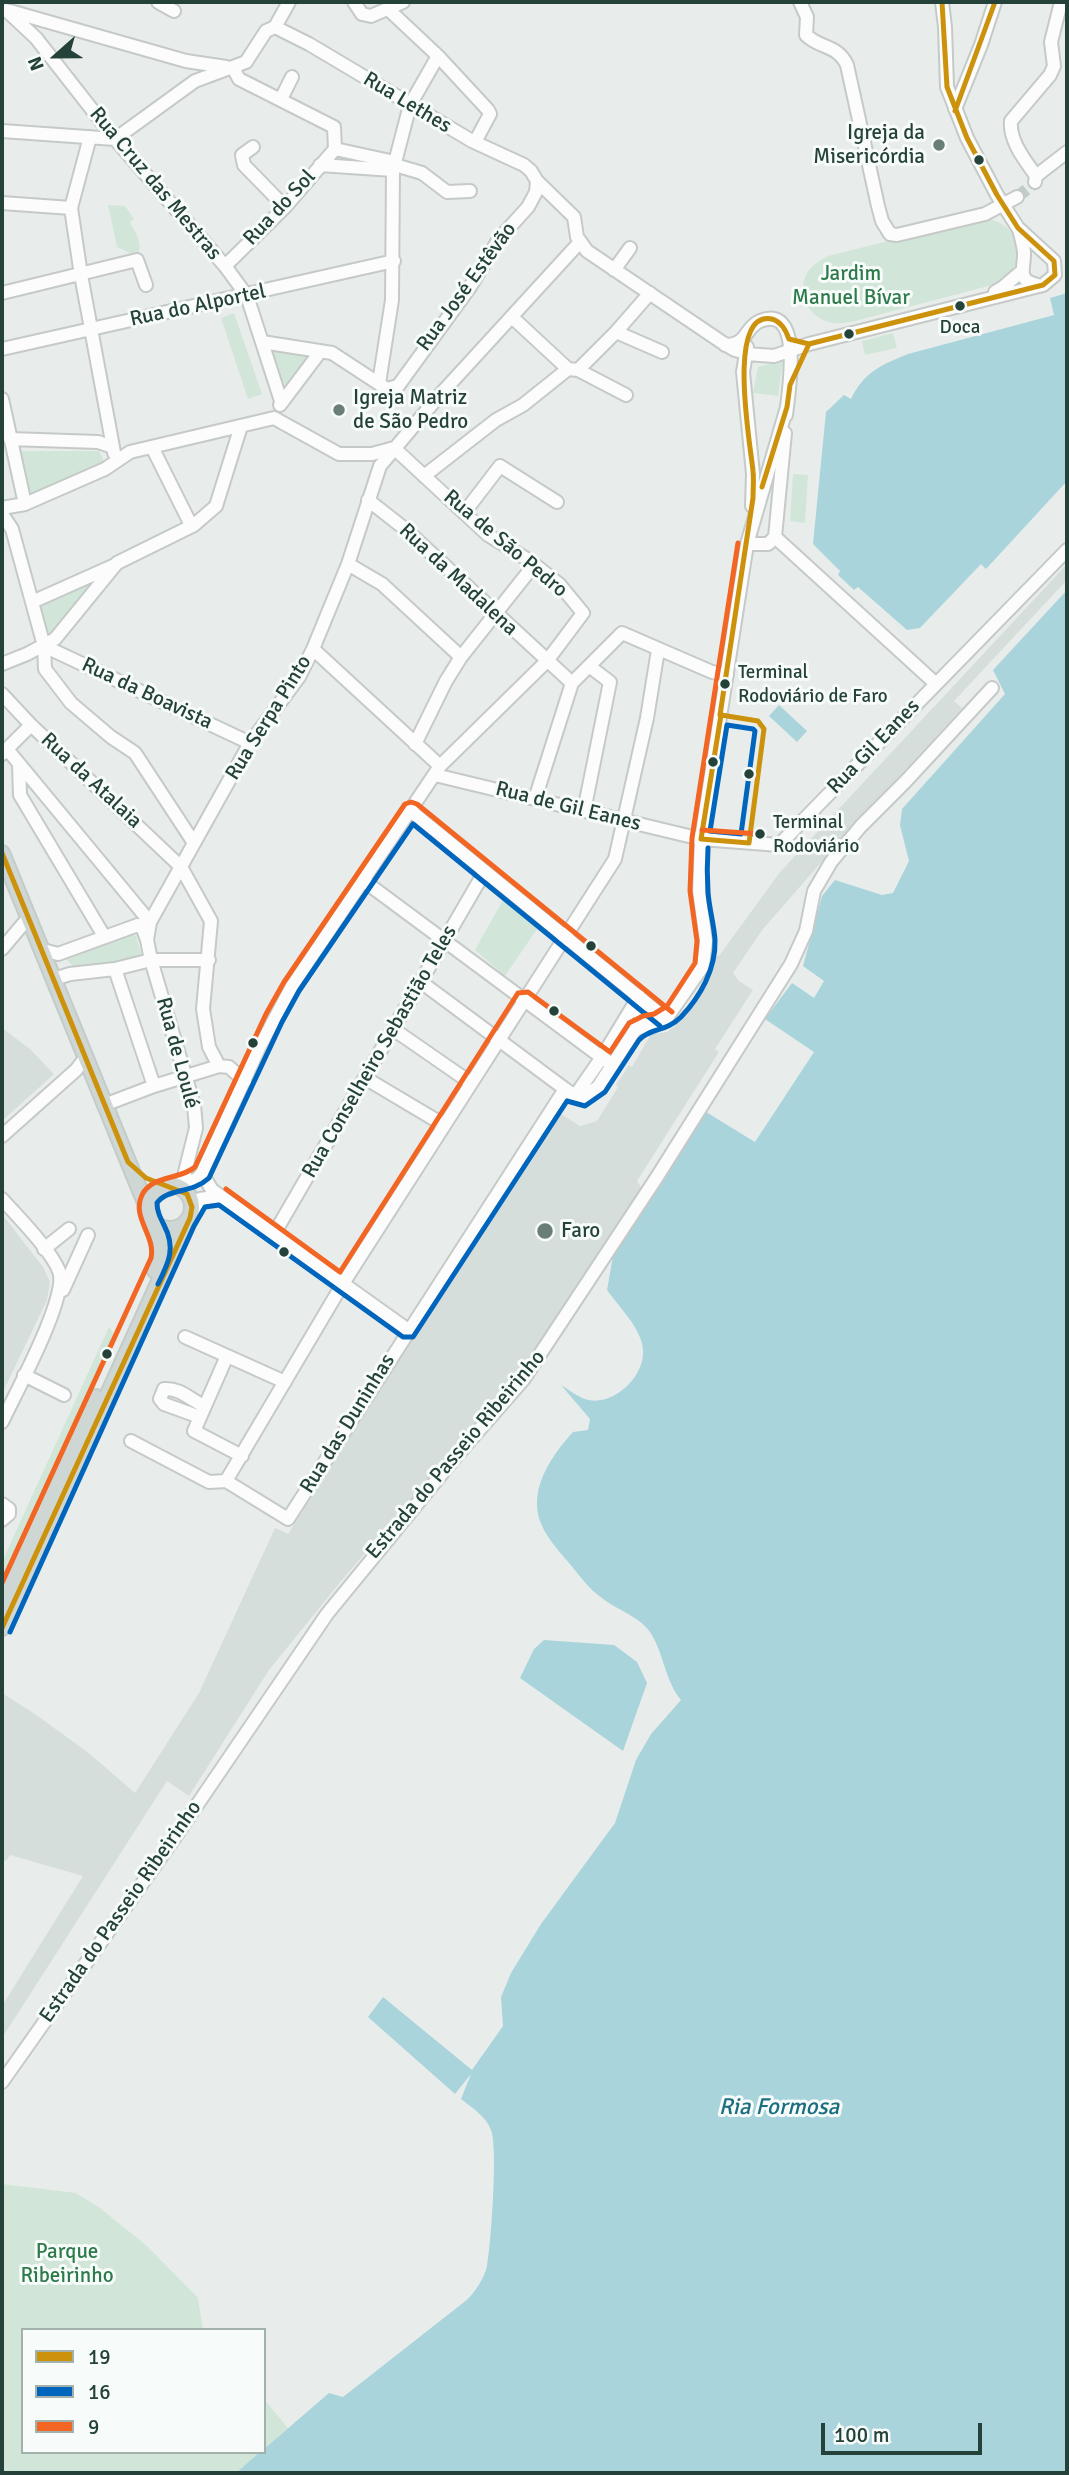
<!DOCTYPE html>
<html>
<head>
<meta charset="utf-8">
<style>
	body { margin:0 }
	#map { position:relative; width:1069px; height:2475px; overflow:hidden; background:#e8edeb; font-family:Signika,sans-serif }
	canvas { display:block }
	.frame { position:absolute; inset:0; border:4px solid #24423a; pointer-events:none }
	.legend { position:absolute; left:21px; top:2328px; width:245px; height:126px; box-sizing:border-box; background:#f7fbf9; border:2px solid #a3b1ad; margin:0; padding:9px 12px; list-style:none; font-size:21px; color:#24423a }
	.legend li { display:flex; align-items:center; gap:14px; height:35px }
	.legend b { width:35px; border:2px solid #a3b1ad }
	.north { position:absolute; left:21px; top:21px; width:70px; height:70px; -webkit-text-stroke:5px #f7fbf9; paint-order:stroke; rotate:249deg; font-size:19px; font-weight:700; line-height:28px; text-align:center; color:#24423a }
	.north::after { content:''; display:block; margin:auto; width:24px; height:32px; background:#24423a; clip-path:polygon(50% 0,100% 100%,50% 72%,0 100%) }
	.scale { position:absolute; left:821px; top:2423px; width:161px; height:32px; box-sizing:border-box; border:4px solid #24423a; border-top:0; padding-left:9px; font-size:21px; line-height:24px; white-space:nowrap; color:#24423a; -webkit-text-stroke:5px #f7fbf9; paint-order:stroke }
</style>
</head>
<body>
<div id="map">
<canvas width="1069" height="2475"></canvas>
<div class="frame"></div>
<ul class="legend">
<li><b style="height:9px;background:#cd920c"></b>19</li>
<li><b style="height:9px;background:#0065bd"></b>16</li>
<li><b style="height:9px;background:#f26522"></b>9</li>
</ul>
<div class="north">N</div>
<div class="scale">100 m</div>
</div>
<script>
const ctx = document.querySelector('canvas').getContext('2d');
ctx.lineJoin = 'round';
function paint(path, color) { ctx.fillStyle = color; ctx.fill(path, 'evenodd'); }
function strokePath(path, color, width, dash) { ctx.strokeStyle = color; ctx.lineWidth = width; ctx.lineCap = dash ? 'butt' : 'round'; ctx.setLineDash(dash || []); ctx.stroke(path); }
function drawText(font, color, halo, rows, align = 'center') {
  ctx.font = font + ' Signika,sans-serif'; ctx.lineWidth = 6; ctx.setLineDash([]); ctx.textBaseline = 'middle'; ctx.strokeStyle = halo; ctx.fillStyle = color; for (const [text, x, y, turn = 0] of rows) {
    ctx.save(); ctx.translate(x, y); ctx.rotate((+turn || 0) * Math.PI / 180); ctx.textAlign = isNaN(turn) ? turn : align; if (halo) ctx.strokeText(text, 0, 0); ctx.fillText(text, 0, 0); ctx.restore();
  }
}
paint(new Path2D(`
	M1067,564V580L954,701L962,708L832,850L763,929L733,973L739,981L753,990L715,1049L719,1052L637,1181L643,1190L595,1265L519,1370L470,1431L342,1580L269,1670L189,1796L167,1781L2,2038V2006L83,1876L10,1855L6,1861L2,1859V1693L35,1714L90,1754L135,1793L199,1693L275,1528L288,1534L558,1112L580,1126L597,1121L618,1087L616,1085L629,1065L632,1067L651,1034L667,1032L675,1026L710,973L716,956H719L780,872Z
	M2,1028L30,1049L54,1074L2,1121Z
	M2,1214L43,1267L50,1282L47,1300L2,1394Z`), '#d6dedb');
paint(new Path2D(`
	M108,205L125,206L134,219L130,222C136,234 144,244 137,256L117,247Z
	M980,218C1021,220 1034,263 996,284L851,322C844,323 836,324 829,322C808,317 796,292 807,273C812,265 820,260 828,256Z
	M234,313L262,394L248,399L221,318Z
	M893,333L897,348L865,355L862,341Z
	M277,348L308,355L309,363L290,386L284,384L273,352Z
	M783,360L778,396L753,393L758,367Z
	M19,451H99L105,463L31,494Z
	M793,474L808,475L805,523L790,521Z
	M97,579L52,634L47,637L38,606Z
	M504,898L537,929L505,976L475,950Z
	M130,933L136,936L142,956L139,961L75,968L67,960L69,955Z
	M109,1327L115,1335L2,1582V1562Z
	M2,2184L76,2193L100,2208L147,2246L198,2298L203,2330H23V2452H261L236,2473H2Z
	M264,2399L288,2428L264,2449Z`), '#d1e6d8');
paint(new Path2D(`
	M1067,293V481L986,569L981,564L920,628L907,630L858,587L854,590L838,575L840,571L813,544L826,412L844,395L851,399C864,372 881,365 908,354L1054,315L1050,298Z
	M1067,590V2473H236L260,2452H264V2449L329,2393L343,2397L468,2299C476,2290 484,2279 487,2266C491,2246 498,2147 491,2130C486,2116 472,2108 461,2099L471,2074L455,2094L368,2017L383,1997L472,2070L503,2026L501,1997L511,1973L541,1924L615,1823L636,1760L651,1734L681,1700C665,1681 664,1653 650,1632C639,1616 617,1610 602,1598C589,1589 579,1575 569,1563C558,1550 544,1535 539,1518C530,1486 553,1454 573,1432L588,1430L590,1419L561,1385C568,1389 576,1396 585,1399C611,1408 645,1378 643,1350C642,1329 619,1307 607,1290L613,1256L706,1112L755,1142L814,1052L765,1019L792,983L814,998L824,981L803,966L822,896L835,880L882,895L893,893L909,861L900,825L902,809L1005,694L993,670Z
	M779,705L807,731L797,742L769,716Z
	M544,1640L614,1645L637,1662L647,1683L623,1751L520,1678L534,1649Z`), '#a9d4db');
strokePath(new Path2D(`
	M1017,197L1035,183`), '#c1cbc8', 12, [12, 6]);
const minor = new Path2D(`
	M158,2L174,11
	M354,2L362,14L371,16L403,2
	M800,2L807,17L806,35C820,49 837,44 847,65L878,206L882,221L890,234L897,235L985,214L1017,197
	M388,9L438,56L488,110L490,114L475,142
	M6,10L36,38L115,139L225,266L247,296L281,401
	M10,11L186,61L226,67
	M275,27L309,44L472,141L524,165L531,171L537,181L574,217L577,237L587,251L723,343L735,350L746,353
	M233,68L239,79L334,127L335,149
	M281,99L292,77
	M955,109L981,45L995,2
	M2,131L115,139L195,81L246,62L266,31L275,27L289,2
	M90,137L71,208L81,275L113,447
	M253,147L242,155L244,165L285,207
	M335,149L395,162
	M320,165L393,170
	M395,165L422,173L447,192L470,191
	M1036,176C1025,160 1009,141 1011,121L1050,75L1054,66L1051,42L1061,2
	M1035,182L1036,176L1067,152
	M2,203L71,208
	M1019,229C1021,237 1023,244 1024,252C1025,268 1015,280 1038,285
	M225,266L285,207L335,149
	M614,270L630,248
	M995,292L1003,287L1022,271
	M2,293L137,260L146,285
	M513,318L568,369L578,370L626,395
	M616,332L662,352
	M262,342L332,353L387,389L398,386L470,287L499,239L528,207L536,192L537,181
	M725,345C748,345 744,328 760,321C805,303 788,395 786,415
	M747,347L743,372L753,474L752,506
	M2,349L394,261
	M746,354L774,356L809,344L1043,285L1055,275L1054,261L1018,228L997,195L967,138L947,87L945,27L942,2
	M578,370L616,332L650,293
	M379,383L392,300L393,170L410,105L438,56
	M2,399L25,504
	M280,405L320,352
	M274,418L339,454H372L394,448
	M10,439L98,442L113,447L114,453
	M152,447L189,521L194,525
	M424,476L496,420L523,405L568,369
	M368,500L405,529L572,683
	M2,508L25,504L105,469L130,452L274,418
	M464,513L500,466L557,502
	M2,514L12,529L44,646L45,669L71,703L111,737L135,753L194,843
	M775,537L785,433
	M775,537L935,683
	M747,544H768L775,537
	M348,564L382,584L461,657
	M32,602L115,565
	M44,646L250,743
	M313,649L440,766
	M2,664L27,654L55,639L117,563L194,525L216,506L241,426
	M2,694L31,725L181,867L211,921L203,1009L209,1047L219,1066
	M415,744L446,681L461,657L534,565
	M7,749L150,922
	M2,754L31,725
	M19,764L20,795L104,936
	M435,775L701,839L779,845L1067,550
	M535,799L572,683L622,633L712,672L727,675
	M411,811L666,1019
	M584,811L610,682L589,666
	M364,881L612,1065
	M2,949L29,917
	M43,950L58,954L138,925L143,929L147,940
	M115,969L154,1086
	M54,979L70,974L115,969L151,960H209
	M421,982L565,1089L575,1096L583,1097L598,1087L635,1030L640,1019L639,996
	M393,1029L471,1083
	M635,1030C646,1024 656,1024 666,1019L703,966L706,941L699,891L701,839L747,544L787,407
	M365,1078L444,1125
	M575,1096L602,1057L639,996
	M104,1105L154,1086L219,1066L229,1067L245,1081
	M2,1136L76,1070L85,1058
	M202,1173L212,1190L408,1330
	M182,1184L196,1128L194,1105L151,960L147,940L150,922L250,743L299,677L313,649L348,564L380,466L438,397L580,242
	M175,1186L197,1179L202,1173L259,1048L292,986L440,766L547,661L583,613L560,585L530,561L488,535L394,448
	M2,1199C18,1217 51,1250 59,1271C69,1296 15,1394 2,1422
	M190,1218L200,1199L221,1196
	M274,1234L485,871
	M44,1249L69,1229
	M63,1290L88,1235
	M185,1337L285,1382
	M227,1356L194,1431L242,1456
	M24,1375L64,1395
	M200,1417L164,1404L160,1399L164,1389C182,1388 191,1401 205,1406
	M131,1441L209,1482L226,1481L288,1519L565,1089
	M226,1481L342,1285L615,859L647,718L658,650
	M2,1504L9,1509V1514L2,1520
	M2,2082L180,1830L327,1614L458,1454L523,1380L657,1177L791,964L806,931L814,891L831,862L861,826L905,782L992,688`);
const major = new Path2D(`
	M2,853L148,1210
	M148 1207a22 22 0 1 1 44 0a22 22 0 1 1-44 0Z
	M150,1217C161,1240 166,1246 155,1271
	M2,1603L96,1397
	M2,1628L186,1222`);
strokePath(minor, '#c5cac8', 16);
strokePath(major, '#c3ccc9', 18);
strokePath(minor, '#fcfcfc', 12);
strokePath(major, '#cfd7d5', 14);
strokePath(new Path2D(`
	M955,111L995,2
	M762,487L787,407L790,385L809,344
	M720,715L753,498C753,489 754,480 753,471C751,448 725,309 772,319C782,322 786,331 789,339L809,344L1043,285L1055,275L1054,261L1018,228L997,195L967,138L947,87L942,2
	M721,715L758,721L764,729L749,843L701,839Z
	M2,853L128,1162L146,1178L187,1194L192,1207L190,1218L2,1628`), '#cd920c', 5);
strokePath(new Path2D(`
	M727,725L753,729L755,731L741,834L710,831Z
	M158,1284C169,1262 176,1248 164,1225C160,1217 157,1211 157,1203C167,1188 192,1194 209,1178L282,1022L299,991L413,824L660,1026
	M10,1632L194,1226L205,1207L219,1205L403,1337H413L567,1101L585,1106L605,1092L639,1040C650,1028 666,1032 681,1017C700,997 716,969 715,940C714,924 709,908 708,892C707,877 707,863 708,848`), '#0065bd', 5);
strokePath(new Path2D(`
	M702,830L760,834
	M226,1189L340,1272L518,993L528,992L610,1052L629,1023L643,1016L654,1014L667,1006L695,963L697,941L690,891L692,838L738,543
	M2,1583L151,1258C156,1236 131,1217 142,1195C152,1175 180,1180 195,1167L266,1014L284,982L405,804L411,802L417,804L672,1012`), '#f26522', 5);
for (const [x, y, r, color] of [
	[939,145,7,"#697e78"],
	[979,160,6,"#24423a"],
	[960,306,6,"#24423a"],
	[849,334,6,"#24423a"],
	[339,410,7,"#697e78"],
	[725,684,6,"#24423a"],
	[713,762,6,"#24423a"],
	[749,774,6,"#24423a"],
	[760,834,6,"#24423a"],
	[591,946,6,"#24423a"],
	[554,1011,6,"#24423a"],
	[253,1043,6,"#24423a"],
	[545,1231,9,"#697e78"],
	[284,1252,6,"#24423a"],
	[107,1354,6,"#24423a"]
]) { const dot = new Path2D(); dot.arc(x, y, r, 0, 2 * Math.PI); ctx.fillStyle = color; ctx.fill(dot); strokePath(dot, '#f7fbf9', 2.5); }
drawText('19px', '#24423a', '#f7fbf9', [
	["Doca",960,328,"center"],
	["Terminal",738,673],
	["Rodoviário de Faro",738,697],
	["Terminal",773,823],
	["Rodoviário",773,847]
], 'left');
drawText('21px', '#24423a', '#f7fbf9', [
	["Rua Lethes",407,103,31],
	["Rua Cruz das Mestras",155,184,50],
	["Rua do Sol",280,208,-47],
	["Rua José Estêvão",467,287,-54],
	["Rua do Alportel",198,306,-12],
	["Rua de São Pedro",505,544,40],
	["Rua da Madalena",458,580,43],
	["Rua da Boavista",147,694,25],
	["Rua Serpa Pinto",269,718,-58],
	["Rua Gil Eanes",874,747,-46],
	["Rua da Atalaia",91,781,43],
	["Rua de Gil Eanes",568,807,14],
	["Rua Conselheiro Sebastião Teles",380,1052,-60],
	["Rua de Loulé",177,1053,75],
	["Rua das Duninhas",348,1424,-58],
	["Estrada do Passeio Ribeirinho",456,1455,-50],
	["Estrada do Passeio Ribeirinho",121,1912,-55]
]);
drawText('21px', '#24423a', '#f7fbf9', [
	["Igreja da",925,133,"right"],
	["Misericórdia",925,157,"right"],
	["Igreja Matriz",353,398],
	["de São Pedro",353,422],
	["Faro",561,1231]
], 'left');
drawText('21px', '#2d7a4b', '#f7fbf9', [
	["Jardim",851,274],
	["Manuel Bívar",851,298],
	["Parque",67,2252],
	["Ribeirinho",67,2276]
]);
drawText('italic 23px', '#1c6f80', '#f7fbf9', [
	["Ria Formosa",779,2108]
]);
</script>
</body>
</html>
